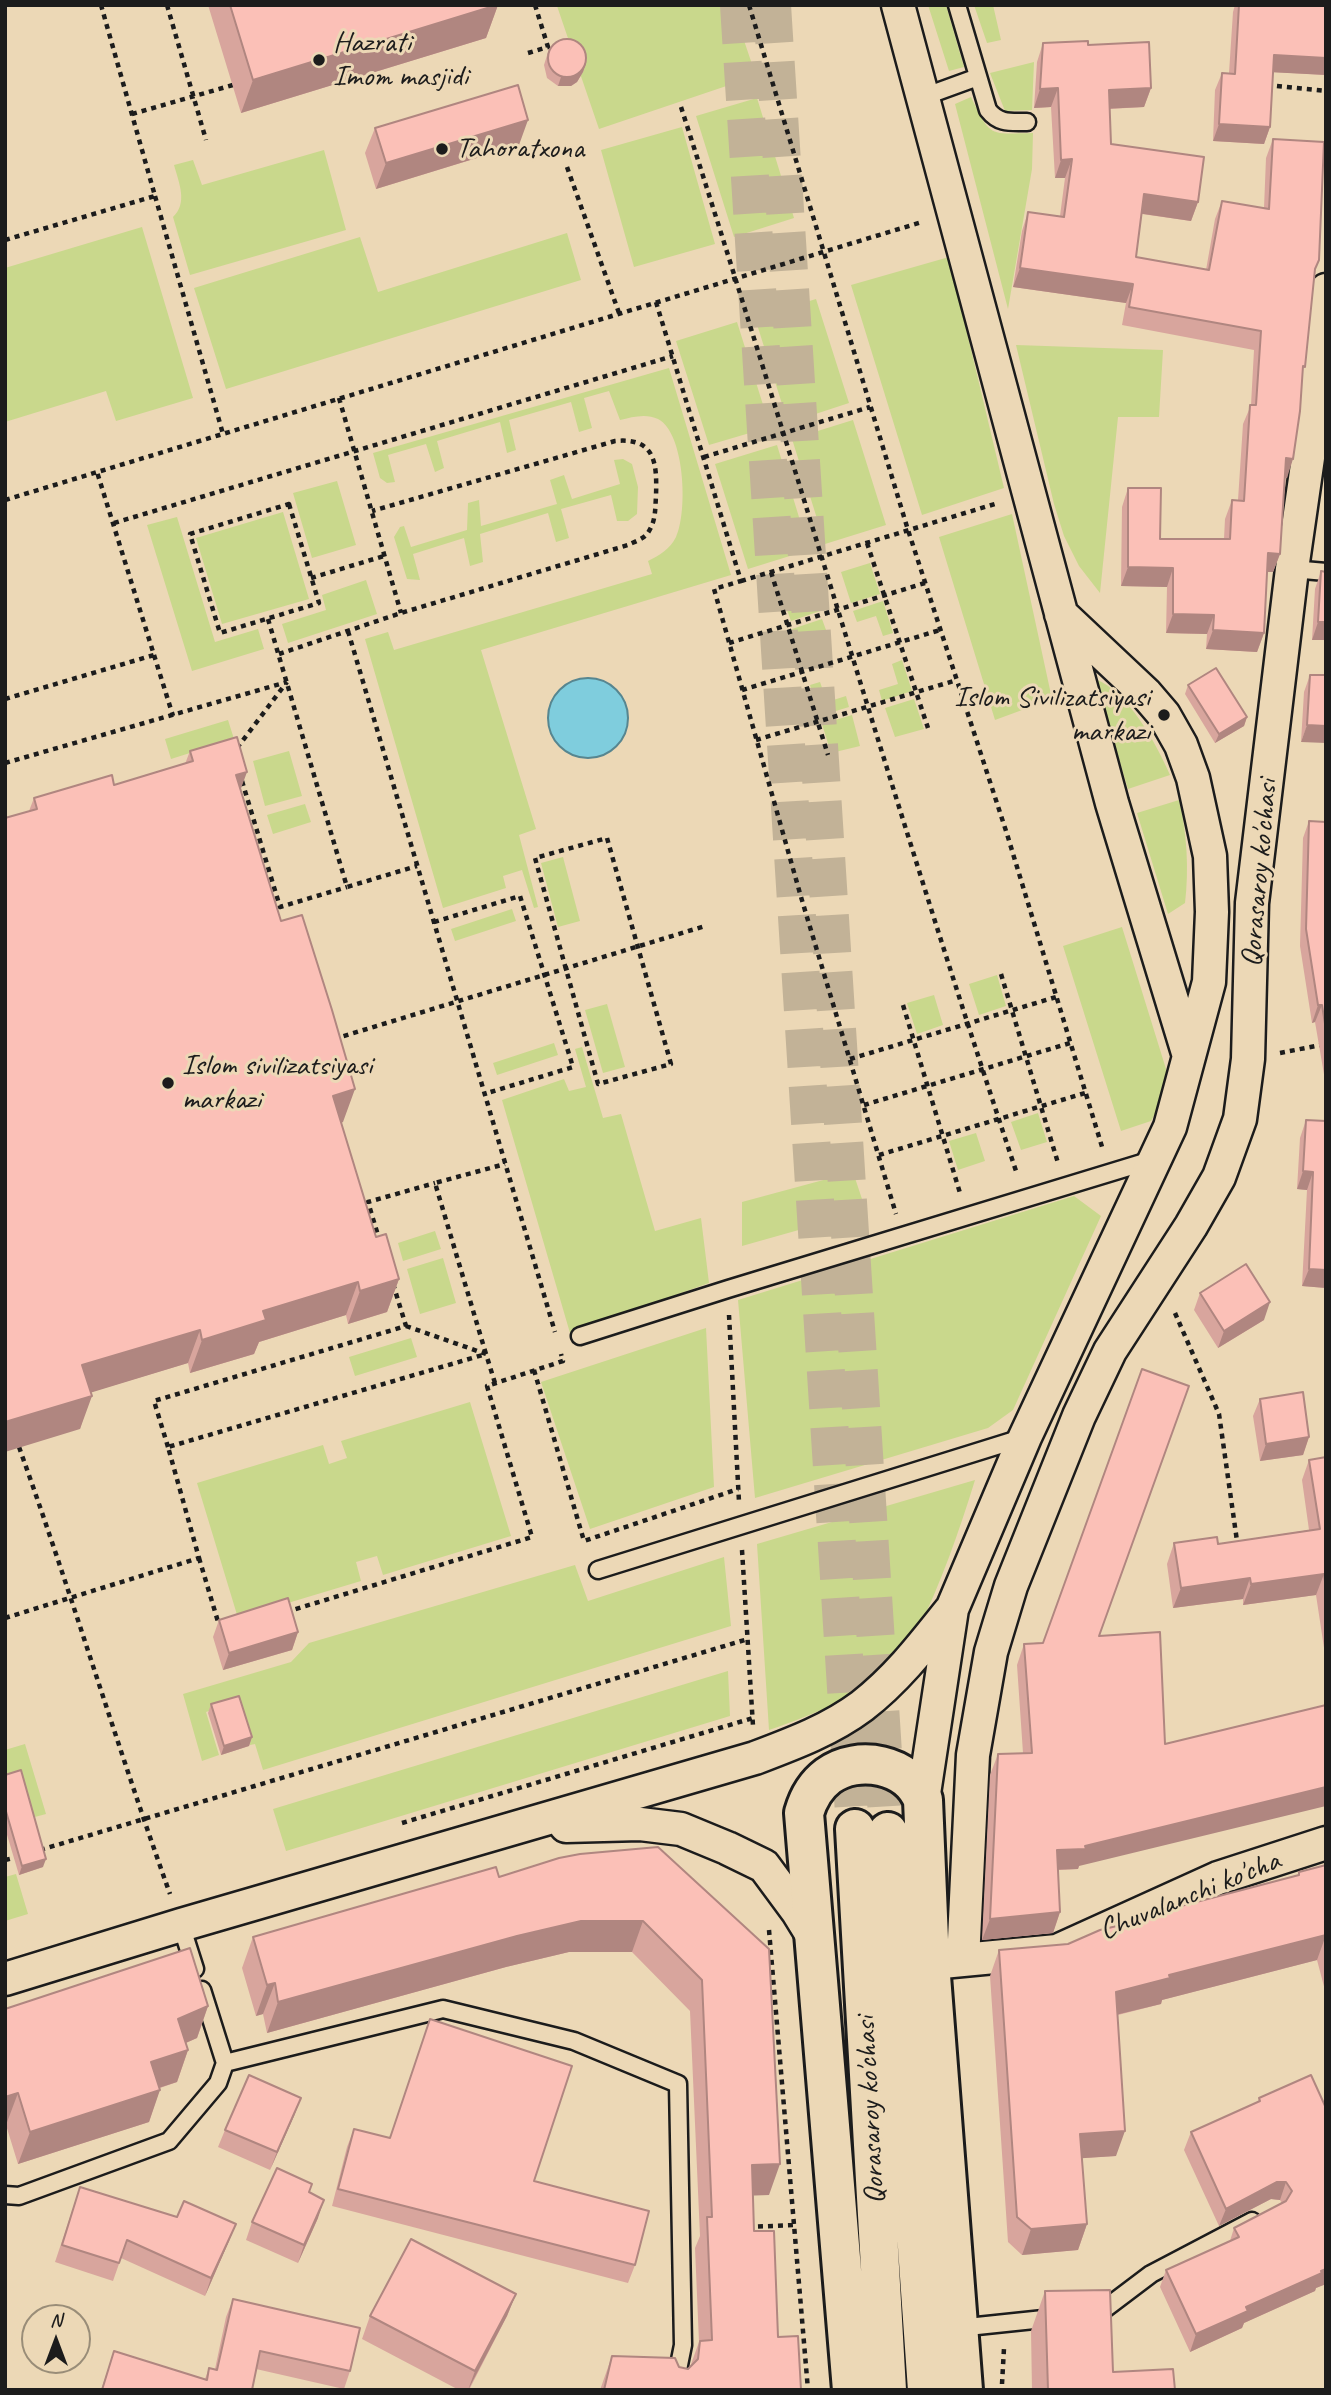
<!DOCTYPE html>
<html>
<head>
<meta charset="utf-8">
<style>
	body { margin:0 }
	#map { position:relative; width:1331px; height:2395px; overflow:hidden; background:#ecd8b6; font-family:Caveat,sans-serif }
	canvas { display:block }
	.frame { position:absolute; inset:0; border:7px solid #1c1c1c; pointer-events:none }
	.north { position:absolute; left:21px; top:2304px; width:70px; height:70px; box-sizing:border-box; background:#ecd8b6; border:2px solid #998d78; border-radius:50%; rotate:0deg; font-size:19px; font-weight:700; line-height:28px; text-align:center; color:#1c1c1c }
	.north::after { content:''; display:block; margin:auto; width:24px; height:32px; background:#1c1c1c; clip-path:polygon(50% 0,100% 100%,50% 72%,0 100%) }
</style>
</head>
<body>
<div id="map">
<canvas width="1331" height="2395"></canvas>
<div class="frame"></div>
<div class="north">N</div>
</div>
<script>
const ctx = document.querySelector('canvas').getContext('2d');
ctx.lineJoin = 'round';
function paint(path, color) { ctx.fillStyle = color; ctx.fill(path, 'evenodd'); }
function strokePath(path, color, width, dash) { ctx.strokeStyle = color; ctx.lineWidth = width; ctx.lineCap = dash ? 'butt' : 'round'; ctx.setLineDash(dash || []); ctx.stroke(path); }
function drawText(font, color, halo, rows, align = 'center') {
  ctx.font = font + ' Caveat,sans-serif'; ctx.lineWidth = 6; ctx.setLineDash([]); ctx.textBaseline = 'middle'; ctx.strokeStyle = halo; ctx.fillStyle = color; for (const [text, x, y, turn = 0] of rows) {
    ctx.save(); ctx.translate(x, y); ctx.rotate((+turn || 0) * Math.PI / 180); ctx.textAlign = isNaN(turn) ? turn : align; if (halo) ctx.strokeText(text, 0, 0); ctx.fillText(text, 0, 0); ctx.restore();
  }
}
paint(new Path2D(`
	M732,5L756,76L599,129L557,6Z
	M928,5H946L964,67L949,71Z
	M974,5H993L1001,40L987,43Z
	M1034,62L1032,110L1005,111L990,73Z
	M971,97C991,138 989,134 1033,133L1032,169L1008,309L955,104Z
	M757,98L794,218L734,237L696,116Z
	M682,127L715,244L634,267L601,150Z
	M324,150L346,230L190,275L173,217C188,203 179,183 174,165L193,160L202,185Z
	M142,227L193,398L116,421L106,391L5,422V268Z
	M567,233L581,280L226,389L194,288L360,237L378,292Z
	M949,257L1004,488L922,515L851,285Z
	M816,299L849,403L788,423L755,318Z
	M737,322L770,427L709,445L676,341Z
	M1016,345L1163,350L1159,417H1118L1100,593L1079,566L1064,536L1054,504Z
	M669,368L731,575L481,650L536,829L519,835L538,907L534,908L522,870L503,876L506,888L443,908L365,639L388,632L394,650L652,574L648,561C660,555 670,549 676,537C688,512 685,433 658,419C646,413 632,417 620,420L609,391L584,398L592,428L579,432L571,402L509,420L516,450L507,453L500,422L437,441L444,468L435,472L426,444L388,455L395,482L387,483L380,478L373,453Z
	M853,420L886,525L825,544L792,439Z
	M777,445L809,550L748,569L715,464Z
	M623,459L632,464L638,487L637,514L628,521H617L611,495L561,509L569,538L556,542L548,513L480,534L483,562L470,566L464,538L413,554L420,580L407,579L394,537L400,527L404,526L411,547L467,530L468,503L479,500L481,526L557,504L550,480L564,475L572,499L620,484L614,460Z
	M337,481L356,545L312,558L293,493Z
	M283,512L309,599L222,624L196,538Z
	M1012,514L1052,699L995,720L939,537Z
	M177,517L215,642L258,629L264,649L192,671L147,525Z
	M870,563L880,594L851,603L841,572Z
	M366,580L377,614L288,643L282,624L326,610L322,595Z
	M810,580L820,611L791,621L780,590Z
	M883,601L893,633L883,636L876,616L857,622L853,611Z
	M822,619L826,630L807,636L813,656L803,660L792,629Z
	M902,660L912,691L882,701L879,690L898,684L892,664Z
	M1095,679C1128,691 1157,745 1170,775L1128,789Z
	M820,682L827,702L846,696L849,707L819,716L810,685Z
	M914,699L924,729L895,737L885,708Z
	M852,715L860,746L831,753L822,724Z
	M228,720L234,739L171,759L165,739Z
	M289,751L302,796L265,806L253,761Z
	M1179,800C1187,833 1189,869 1185,903L1168,914L1137,813Z
	M305,804L311,822L273,834L267,815Z
	M563,857L580,921L558,927L541,863Z
	M512,909L516,921L455,941L451,929Z
	M1122,927L1166,1069C1167,1089 1161,1104 1151,1121L1121,1131L1063,946Z
	M997,975L1006,1006L979,1015L969,984Z
	M934,995L943,1025L917,1034L907,1003Z
	M607,1004L625,1067L603,1073L585,1010Z
	M554,1043L558,1055L497,1075L493,1063Z
	M582,1047L603,1118L621,1114L655,1231L701,1218L709,1283L570,1333L502,1100L564,1079L569,1091L586,1087L575,1049Z
	M1038,1113L1047,1142L1021,1150L1011,1122Z
	M976,1133L985,1161L958,1170L949,1141Z
	M853,1172L866,1211L742,1246V1202Z
	M1074,1196L1101,1216L1013,1410L988,1428L755,1498L738,1300Z
	M435,1231L441,1249L403,1261L398,1243Z
	M443,1258L456,1303L420,1314L407,1269Z
	M706,1328L714,1487L590,1529L541,1382Z
	M411,1338L417,1357L355,1376L349,1357Z
	M470,1402L511,1536L383,1575L377,1556L356,1562L361,1581L238,1618L197,1483L323,1445L329,1464L347,1458L341,1441Z
	M975,1480C959,1532 941,1583 917,1632C913,1641 909,1653 902,1660C864,1694 816,1714 769,1730L757,1544Z
	M724,1557L731,1626L263,1770L255,1744L250,1745L236,1702L206,1712L219,1755L202,1761L183,1694L291,1662L309,1643L575,1565L588,1601Z
	M728,1671L730,1716L286,1851L273,1809Z
	M25,1744L46,1814L31,1818L5,1781V1750Z
	M16,1874L28,1914L5,1921V1877Z`), '#c9d88c');
const water = new Path2D(`
	M548 718a40 40 0 1 1 80 0a40 40 0 1 1-80 0Z`);
paint(water, '#7fcddd');
strokePath(water, '#578690', 2);
strokePath(new Path2D(`
	M739,5L855,1829
	M772,5L888,1832`), '#c2b297', 38, [38, 19]);
const lane = new Path2D(`
	M957,5L988,110C999,124 1010,122 1027,122
	M923,97L978,77
	M1292,569L1326,572
	M580,1336L728,1289L1155,1159
	M598,1570L1025,1437
	M181,1925L195,1969
	M202,1990L225,2063L443,2009L574,2041L678,2084L683,2345L674,2390
	M5,2195L19,2196L169,2141L218,2083L225,2063
	M1093,2313L1106,2308L1151,2274L1252,2221
	M958,2328L1053,2318`);
const street = new Path2D(`
	M898,5L1112,803L1189,1056
	M923,1800L952,1609L1025,1437L1170,1127L1209,982L1212,912L1210,856L1193,778L1181,745L1164,715L1146,694L1061,614
	M566,1826L640,1824L681,1829L727,1848L764,1866L798,1912L814,1938
	M963,1960L973,1755L991,1652L1011,1586L1079,1416L1110,1351L1191,1226L1219,1177L1240,1119L1248,1059L1252,903L1292,569L1313,423L1326,290
	M942,1962L1057,1951L1218,1878L1326,1843
	M5,1979L181,1925L755,1758C792,1744 830,1730 862,1706C897,1679 923,1645 950,1611`);
const secondary = new Path2D(`
	M855,1829L887,2390
	M888,1832L927,2390
	M852,2390L804,1813C808,1799 816,1785 828,1776C858,1754 909,1764 923,1800L930,1963L963,2390`);
strokePath(lane, '#1c1c1c', 21);
strokePath(street, '#1c1c1c', 37);
strokePath(secondary, '#1c1c1c', 44);
strokePath(new Path2D(`
	M167,5L206,140
	M749,5L908,530L1007,834L1103,1150
	M528,53L548,47L535,5
	M1267,85L1326,91
	M681,107C795,462 899,820 1017,1174
	M132,114L233,85
	M567,167L619,313
	M155,196L223,434
	M5,240L155,196L101,5
	M656,302L741,581L714,589L801,897L896,1214
	M339,398L401,613
	M704,457L870,407
	M5,500L922,222
	M289,504L319,603L220,633L190,534Z
	M114,523L673,356
	M867,543L928,728
	M771,572L828,755
	M311,578L384,556
	M741,581L998,503
	M268,619L347,887L417,866
	M348,631L555,1332
	M729,643L925,583
	M279,654L401,613L628,545C634,542 643,539 647,534C656,522 655,510 656,496C657,464 656,437 615,441L372,511
	M154,655L173,716
	M742,690L940,630
	M5,699L154,655L97,472
	M756,740L957,680
	M237,748L287,682
	M5,763L287,682
	M242,781L280,907L347,887
	M607,838L671,1064L598,1084L535,858Z
	M434,922L520,896L573,1067L484,1094
	M1001,974L1058,1163
	M903,1005L960,1193
	M334,1039L705,926
	M1280,1053L1326,1044
	M850,1059L1056,997
	M864,1105L1070,1043
	M879,1155L1085,1093
	M380,1242L368,1202L435,1183
	M1175,1313L1219,1414L1237,1541
	M729,1315L739,1502
	M406,1326L486,1354L495,1383
	M534,1370L584,1541L738,1489
	M19,1447C72,1595 117,1746 170,1894
	M168,1447L154,1401L406,1326L394,1287
	M742,1550L753,1726
	M199,1558L219,1625
	M286,1612L532,1537L487,1386L563,1361L561,1354
	M5,1618L199,1558L168,1447L486,1354L435,1183L505,1164
	M402,1823L753,1718
	M40,1850L748,1639
	M5,1860L18,1857
	M769,1930L808,2390
	M748,2227L794,2225
	M1002,2384L1004,2348`), '#1c1c1c', 4.5, [5, 5]);
strokePath(lane, '#ecd8b6', 16);
strokePath(street, '#ecd8b6', 32);
strokePath(secondary, '#ecd8b6', 38);
paint(new Path2D(`
	M208,5H498L486,38L241,113Z
	M1235,5H1326V75L1273,72L1270,127L1264,144L1213,141L1215,90L1222,73H1229L1233,12Z
	M1043,43L1088,45L1151,88L1144,107L1109,109L1111,144L1198,202L1191,221L1142,214L1136,257L1206,270L1215,219L1222,201L1264,208L1266,158L1273,139L1314,272L1302,375L1287,478H1285L1280,554L1273,572H1267L1264,633L1257,652L1206,649L1207,634L1166,633L1167,587L1121,586L1122,507L1128,488L1160,539H1224L1225,519L1232,500H1238L1243,424L1251,405L1254,350L1122,325L1126,303L1013,287L1022,231L1028,212L1060,216L1065,178H1055L1051,107L1034,108L1037,62Z
	M549,49L586,63L583,72L577,82L571,86H558L547,78L544,65Z
	M375,128L519,145L376,189L365,153Z
	M1321,571L1326,572V640H1312L1315,589Z
	M1310,675H1326L1301,742L1304,692Z
	M1188,685L1247,717L1244,726L1215,743L1185,694Z
	M190,751L241,790L343,1122L341,1123L376,1237L399,1279L387,1312L348,1324L346,1315L259,1342L254,1354L190,1373L188,1363L91,1392L80,1429L29,811L34,798L114,785L185,764Z
	M1309,821L1326,822V1086L1315,1022L1312,1023L1300,946L1303,838Z
	M1306,1120L1326,1121V1288L1302,1286L1307,1190L1297,1189L1300,1138Z
	M1200,1293L1264,1320L1218,1348L1194,1310Z
	M1260,1399L1309,1437L1303,1455L1260,1461L1253,1416Z
	M1326,1457V1661L1316,1595L1243,1605V1599L1173,1608L1167,1564L1174,1543L1218,1544L1309,1530L1302,1480L1309,1460Z
	M219,1620L298,1632L292,1650L223,1670L213,1637Z
	M1099,1636L1079,1866L1078,1869L1058,1870L1060,1912L1053,1933L982,1940L990,1775L998,1754L1023,1753L1017,1665L1024,1644Z
	M211,1704L252,1737L249,1746L221,1755L208,1713Z
	M5,1775L43,1867L19,1875L5,1828Z
	M1326,1865V1994L1317,1960L1162,2000L1161,2004L1118,2015L1116,2156L1082,2158L1087,2224L1078,2250L1022,2255L1008,2242L990,1976L999,1950L1068,1944L1160,1915L1162,1911L1297,1876L1299,1872Z
	M499,1877L769,1949V2195H753L754,2231L778,2337L801,2390H600L612,2356L688,2369L690,2367L699,2342L695,2248L700,2236L690,2011L632,1952H569L506,1967L267,2033L263,2014L256,2016L242,1968L253,1937Z
	M208,2006L197,2038L186,2043L188,2050L177,2082L160,2088L149,2122L18,2164L6,2125L5,2009Z
	M430,2019L534,2181L635,2265L628,2283L332,2206L347,2147L354,2129L390,2138Z
	M301,2098L294,2116L270,2170L218,2147L225,2130Z
	M1259,2098L1326,2108V2284L1316,2288L1315,2291L1244,2323L1242,2328L1190,2352L1160,2287L1166,2270L1230,2241L1234,2228L1282,2203L1280,2200L1271,2199L1219,2226L1184,2150L1191,2132L1258,2102Z
	M80,2187L177,2217L236,2224L229,2241L205,2296L121,2258L113,2281L55,2262Z
	M309,2192L318,2218L298,2263L246,2240L252,2222Z
	M1045,2291L1113,2372L1175,2390H1032L1031,2331Z
	M516,2294L507,2316L469,2390H459L362,2339L370,2316Z
	M233,2299L350,2371L344,2389L256,2369L252,2390H101L114,2351L205,2379L209,2368L215,2369L226,2317Z`), '#d8a59d');
paint(new Path2D(`
	M498,5L486,38L241,113L253,80Z
	M1274,55L1326,58V75L1268,72Z
	M586,63L583,72L577,82L571,86H558L561,77Z
	M1058,88L1051,107L1034,108L1040,89Z
	M1151,88L1144,107L1102,109L1109,90Z
	M528,120L519,145L376,189L386,163Z
	M1219,124L1270,127L1264,144L1213,141Z
	M1072,159L1065,178H1055L1061,160Z
	M1144,194L1198,202L1191,221L1137,213Z
	M1020,268L1133,284L1126,303L1013,287Z
	M1286,458L1293,459L1287,478L1279,477Z
	M1268,553L1280,554L1273,572H1261Z
	M1128,567L1173,568L1167,587L1121,586Z
	M1173,614L1214,615L1207,634L1166,633Z
	M1318,622H1326V640H1312Z
	M1213,630L1264,633L1257,652L1206,649Z
	M1247,717L1244,726L1215,743L1219,734Z
	M1307,725L1326,726V743L1301,742Z
	M247,772L235,805L236,775Z
	M1318,1005H1322L1315,1022L1312,1023Z
	M355,1089L343,1122L321,1129L333,1096Z
	M1303,1171L1313,1172L1307,1190L1297,1189Z
	M1309,1269L1326,1270V1288L1302,1286Z
	M399,1279L387,1312L348,1324L360,1291Z
	M358,1282L346,1315L259,1342L254,1354L190,1373L202,1340L263,1311Z
	M1270,1302L1264,1320L1218,1348L1224,1331Z
	M200,1330L188,1363L70,1399L82,1365Z
	M92,1396L80,1429L5,1452V1422Z
	M1309,1437L1303,1455L1260,1461L1266,1444Z
	M1324,1574L1316,1595L1243,1605L1251,1584Z
	M1250,1578L1243,1599L1173,1608L1181,1588Z
	M298,1632L292,1650L223,1670L229,1653Z
	M252,1737L249,1746L221,1755L224,1746Z
	M1326,1787V1806L1079,1866L1078,1869L1050,1870L1057,1850L1085,1846Z
	M46,1859L43,1867L19,1875L22,1866Z
	M1060,1912L1053,1933L982,1940L990,1919Z
	M581,1921H643L632,1952H569L506,1967L267,2033L278,2002L517,1936Z
	M1326,1935L1317,1960L1162,2000L1161,2004L1107,2017L1116,1992L1169,1975Z
	M275,1983L263,2014L256,2016L267,1985Z
	M208,2006L197,2038L167,2051L178,2019Z
	M188,2050L177,2082L140,2094L151,2062Z
	M160,2090L149,2122L18,2164L30,2132Z
	M18,2093L6,2125H5V2097Z
	M301,2098L294,2116L270,2170L277,2152Z
	M1125,2131L1116,2156L1070,2159L1080,2134Z
	M780,2164L769,2195L741,2196L752,2165Z
	M1277,2182H1286L1280,2200L1271,2199L1219,2226L1226,2209Z
	M324,2200L318,2218L298,2263L304,2245Z
	M236,2224L229,2241L205,2296L211,2278Z
	M1087,2224L1078,2250L1022,2255L1031,2229Z
	M1326,2269V2284L1316,2288L1315,2291L1244,2323L1242,2328L1190,2352L1196,2334L1246,2307Z
	M516,2294L507,2316L468,2390L475,2371Z`), '#b08680');
const building = new Path2D(`
	M230,5H497L253,80Z
	M1239,5H1326V58L1274,55L1270,127L1219,124L1222,73L1235,74Z
	M548 58a19 19 0 1 1 38 0a19 19 0 1 1-38 0Z
	M1088,41V45L1149,42L1151,88L1109,90L1111,144L1204,157L1198,202L1144,194L1136,257L1209,270L1222,201L1269,209L1273,139L1324,142L1319,260L1315,269L1305,367L1303,366L1300,411L1293,459L1286,458L1280,554L1268,553L1264,633L1213,630L1214,615L1173,614V568L1128,567V488H1161L1160,539H1230L1232,500L1244,501L1250,405H1256L1261,331L1129,307L1133,284L1020,268L1028,212L1064,217L1072,159L1061,160L1058,88L1040,89L1043,43Z
	M518,85L528,120L386,163L375,128Z
	M1321,571L1326,572V622H1318Z
	M1216,668L1247,717L1219,734L1188,685Z
	M1310,675H1326V726L1307,725Z
	M237,737L247,772L236,775L281,921L302,915L332,1010L355,1089L333,1096L376,1237L386,1234L399,1279L360,1291L358,1282L263,1311L266,1320L202,1340L200,1330L82,1365L92,1396L5,1422V818L37,809L34,798L112,775L114,785L193,761L190,751Z
	M1309,821L1326,822V1030L1322,1005H1318L1306,929Z
	M1306,1120L1326,1121V1270L1309,1269L1313,1172L1303,1171Z
	M1246,1264L1270,1302L1224,1331L1200,1293Z
	M1142,1369L1189,1386L1099,1636L1160,1632L1165,1744L1326,1705V1787L1085,1846L1086,1849L1057,1850L1060,1912L990,1919L998,1754L1032,1753L1024,1644L1043,1643Z
	M1303,1392L1309,1437L1266,1444L1260,1399Z
	M1326,1457V1588L1324,1574L1251,1584L1250,1578L1181,1588L1174,1543L1217,1537L1218,1544L1320,1529L1309,1460Z
	M288,1598L298,1632L229,1653L219,1620Z
	M239,1696L252,1737L224,1746L211,1704Z
	M21,1770L46,1859L22,1866L5,1808V1775Z
	M658,1847L769,1949L780,2164L752,2165L754,2231H774L778,2337L798,2336L801,2390H604L612,2356L675,2358L679,2367L688,2369L698,2359L700,2341L712,2340L707,2217H712L702,1980L643,1921H581L517,1936L278,2002L275,1983L267,1985L253,1937L496,1867L499,1877L559,1858L580,1854Z
	M1326,1865V1935L1169,1975L1170,1978L1116,1992L1125,2131L1080,2134L1087,2224L1031,2229L1017,2217L999,1950L1068,1944L1100,1930L1163,1915L1162,1911L1299,1875V1872Z
	M190,1948L208,2006L178,2019L188,2050L151,2062L160,2090L30,2132L18,2093L5,2097V2009Z
	M430,2019L572,2066L534,2181L649,2211L635,2265L338,2189L354,2129L390,2138Z
	M249,2075L301,2098L277,2152L225,2130Z
	M1311,2075L1326,2108V2269L1321,2271L1322,2273L1246,2307L1248,2311L1196,2334L1166,2270L1239,2237L1234,2228L1286,2201L1292,2191L1286,2182H1277L1226,2209L1191,2132L1260,2101L1259,2098Z
	M277,2168L312,2184L309,2192L324,2200L304,2245L252,2222Z
	M80,2187L177,2217L184,2201L236,2224L211,2278L127,2240L119,2263L62,2245Z
	M411,2239L516,2294L475,2371L370,2316Z
	M1110,2290L1113,2372L1173,2369L1175,2390H1048L1045,2291Z
	M233,2299L360,2328L350,2371L260,2351L252,2390H102L114,2351L207,2380L209,2368L217,2370Z`);
paint(building, '#fbc0b7');
strokePath(building, '#b08680', 2);
for (const [x, y, r, color] of [
	[319,60,7,"#1c1c1c"],
	[442,149,7,"#1c1c1c"],
	[1164,715,7,"#1c1c1c"],
	[168,1083,7,"#1c1c1c"]
]) { const dot = new Path2D(); dot.arc(x, y, r, 0, 2 * Math.PI); ctx.fillStyle = color; ctx.fill(dot); strokePath(dot, '#ecd8b6', 2.5); }
drawText('30px', '#1c1c1c', '#ecd8b6', [
	["Hazrati",333,43],
	["Imom masjidi",333,77],
	["Tahoratxona",456,149],
	["Islom Sivilizatsiyasi",1150,698,"right"],
	["markazi",1150,732,"right"],
	["Islom sivilizatsiyasi",182,1066],
	["markazi",182,1100]
], 'left');
drawText('30px', '#1c1c1c', '#ecd8b6', [
	["Qorasaroy ko'chasi",1260,873,-85],
	["Chuvalanchi ko'cha",1190,1896,-22],
	["Qorasaroy ko'chasi",871,2110,-93]
]);
</script>
</body>
</html>
